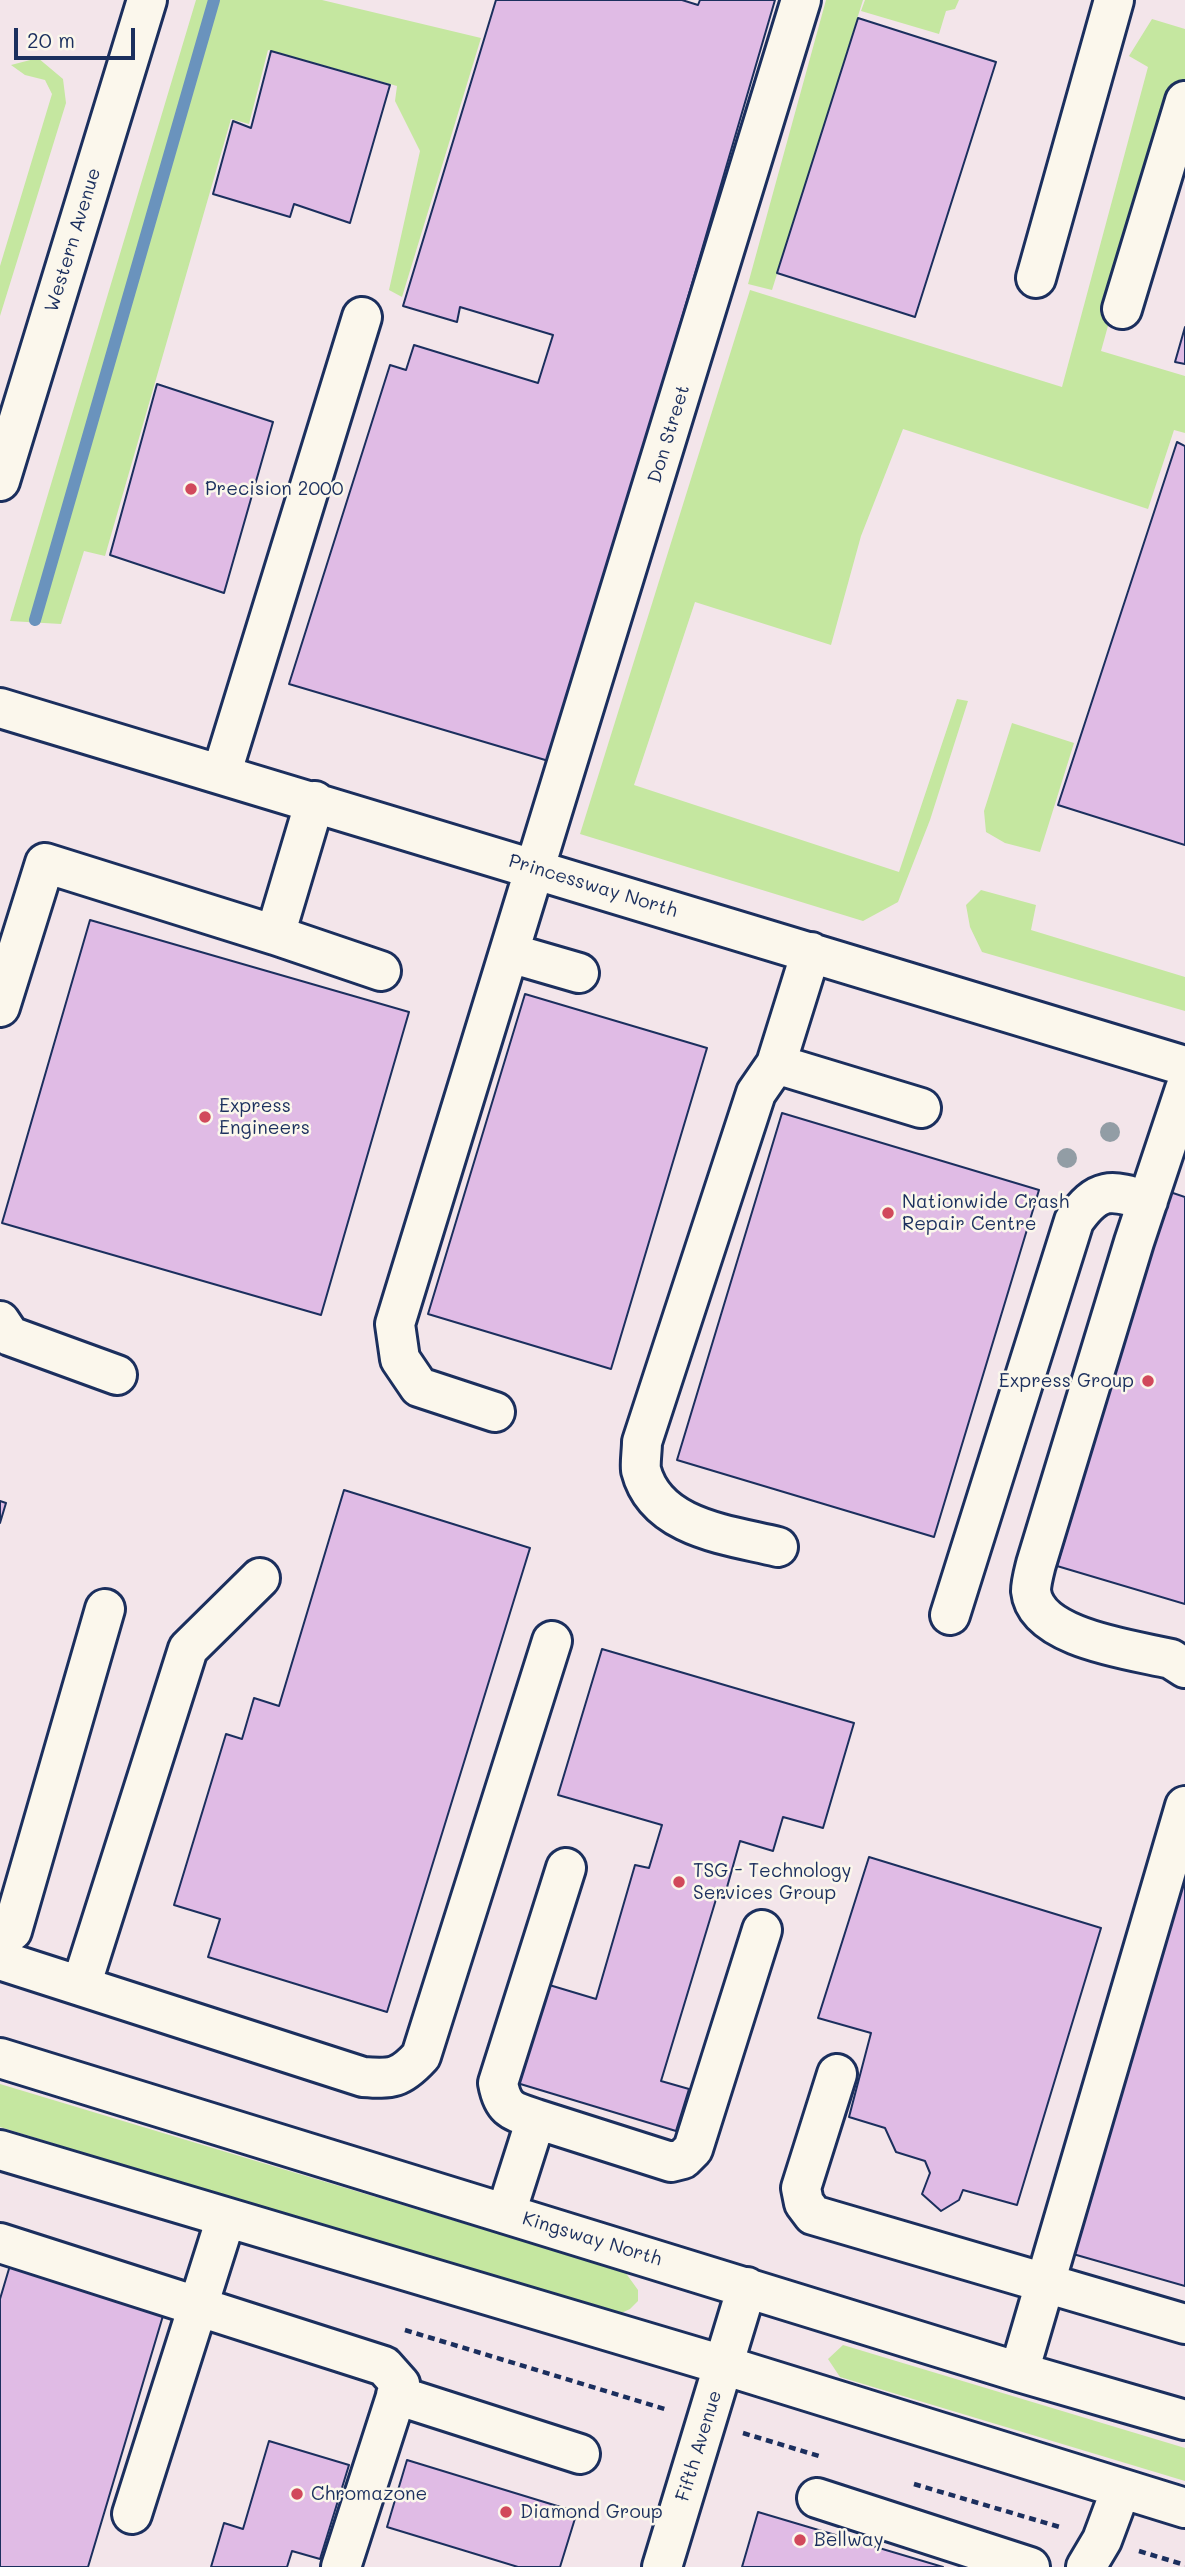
<!DOCTYPE html>
<html>
<head>
<meta charset="utf-8">
<style>
	body { margin:0 }
	#map { position:relative; width:1185px; height:2567px; overflow:hidden; background:#fbf7ec; font-family:Mali,sans-serif }
	canvas { display:block }
	.scale { position:absolute; left:14px; top:28px; width:121px; height:32px; box-sizing:border-box; border:4px solid #1b2f5e; border-top:0; padding-left:9px; font-size:21px; line-height:24px; white-space:nowrap; color:#1b2f5e; -webkit-text-stroke:5px #fbf7ec; paint-order:stroke }
</style>
</head>
<body>
<div id="map">
<canvas width="1185" height="2567"></canvas>
<div class="scale">20 m</div>
</div>
<script>
const ctx = document.querySelector('canvas').getContext('2d');
ctx.lineJoin = 'round';
function paint(path, color) { ctx.fillStyle = color; ctx.fill(path, 'evenodd'); }
function strokePath(path, color, width, dash) { ctx.strokeStyle = color; ctx.lineWidth = width; ctx.lineCap = dash ? 'butt' : 'round'; ctx.setLineDash(dash || []); ctx.stroke(path); }
function drawText(font, color, halo, rows, align = 'center') {
  ctx.font = font + ' Mali,sans-serif'; ctx.lineWidth = 5; ctx.setLineDash([]); ctx.textBaseline = 'middle'; ctx.strokeStyle = halo; ctx.fillStyle = color; for (const [text, x, y, turn = 0] of rows) {
    ctx.save(); ctx.translate(x, y); ctx.rotate((+turn || 0) * Math.PI / 180); ctx.textAlign = isNaN(turn) ? turn : align; if (halo) ctx.strokeText(text, 0, 0); ctx.fillText(text, 0, 0); ctx.restore();
  }
}
paint(new Path2D(`
	M0,0H1185V2567H0Z`), '#f3e5ea');
paint(new Path2D(`
	M196,0H322L481,38L402,297L389,290L420,151L395,101L397,86L268,50L249,124L231,119L105,556L84,551L61,624L10,621Z
	M826,0H863L772,290L748,284Z
	M865,0H959L955,9L946,11L939,34L861,11Z
	M1152,19L1185,29V91L1174,89L1101,351L1185,376V433L1174,430L1148,509L903,429L861,536L831,645L695,602L634,785L899,872L957,699L968,701L930,820L898,902L863,921L580,834L750,290L1062,387L1148,67L1129,56Z
	M38,58L63,79L66,103L0,316V266L52,94L45,80L25,75L11,65Z
	M1012,723L1074,743L1040,852L1005,843L986,832L984,811Z
	M981,890L1036,905L1031,930L1185,977V1011L982,952L970,927L966,905Z
	M0,2084L625,2272L638,2290V2301L630,2309L615,2316L0,2127Z
	M843,2345L1185,2448V2481L840,2377L828,2359Z`), '#c5e7a0');
strokePath(new Path2D(`
	M35,620L214,0`), '#6a93bd', 12);
const building = new Path2D(`
	M496,0H682L698,5L700,0H775L552,762L289,684L390,365L406,370L414,345L538,383L553,335L460,307L457,322L403,306Z
	M858,18L996,62L915,317L777,273Z
	M271,51L390,85L350,223L294,204L290,217L213,194L233,121L251,128Z
	M1185,327V364L1175,362Z
	M157,384L273,422L224,593L110,555Z
	M1177,442L1185,446V845L1058,805Z
	M90,920L409,1012L321,1315L2,1223Z
	M525,994L707,1048L611,1369L428,1314Z
	M782,1113L1039,1190L934,1537L677,1460Z
	M1167,1191L1185,1197V1604L1057,1566Z
	M344,1490L530,1548L387,2012L208,1957L220,1919L174,1905L226,1734L242,1739L254,1698L279,1706Z
	M0,1501L6,1503L0,1523Z
	M602,1649L854,1723L823,1828L783,1817L773,1851L740,1841L724,1898L717,1896L661,2081L689,2089L676,2131L517,2083L546,1984L596,1999L635,1865L649,1868L662,1825L558,1795Z
	M869,1857L1101,1928L1017,2205L963,2190L959,2200L941,2211L922,2194L930,2173L925,2161L896,2152L885,2128L849,2117L871,2033L818,2018Z
	M1185,1870V2286L1073,2254Z
	M11,2262L165,2309L88,2567H0V2299Z
	M269,2441L349,2465L320,2559L292,2551L287,2567H211L224,2523L243,2529Z
	M407,2460L577,2512L560,2567H518L387,2527Z
	M758,2512L943,2567H742Z`);
paint(building, '#e0bbe5');
strokePath(building, '#1b2f5e', 2);
const minor = new Path2D(`
	M1036,278L1114,0
	M1122,309L1185,101
	M0,481L147,0
	M0,708L1185,1066
	M222,772L362,317
	M275,935L381,971
	M811,952L776,1064L921,1108
	M510,953L579,973
	M0,1007L45,863L275,935L315,801
	M776,1064L756,1093L642,1442C642,1451 640,1462 641,1470C656,1529 730,1535 778,1547
	M1185,1089L1134,1242L1036,1564C1034,1572 1031,1583 1031,1591C1036,1639 1134,1650 1171,1659L1185,1668
	M0,1321L10,1336L117,1375
	M495,1412L419,1387L400,1359L395,1324L801,0
	M950,1615L1074,1221C1098,1187 1110,1189 1148,1201
	M12,1931L105,1609
	M3,1961L363,2077C392,2079 400,2079 421,2056L552,1641
	M81,1986L188,1649L260,1578
	M0,2058L1019,2372L1185,2420
	M837,2074L801,2188L804,2203L813,2215L1185,2324
	M536,2119L671,2162L683,2159L693,2149L762,1930
	M0,2150L723,2365L1185,2508
	M506,2213L536,2119C512,2111 503,2110 498,2083L566,1868
	M0,2243L384,2366L400,2384L341,2567
	M1019,2372L1185,1806
	M396,2395L580,2454
	M817,2498L1030,2567
	M132,2514L226,2218
	M662,2567L747,2287
	M1086,2567L1102,2540L1121,2489`);
strokePath(minor, '#1b2f5e', 44);
strokePath(new Path2D(`
	M405,2330L668,2410
	M743,2433L822,2457
	M914,2484L1063,2528
	M1139,2551L1185,2565`), '#1b2f5e', 4.5, [7, 5]);
strokePath(minor, '#fbf7ec', 38);
ctx.fillStyle = '#929da5';
for (const [x, y] of [
	[1110,1132],
	[1067,1158]
]) { ctx.beginPath(); ctx.arc(x, y, 10, 0, 2 * Math.PI); ctx.fill(); }
for (const [x, y, r, color] of [
	[191,489,7,"#d1495b"],
	[205,1117,7,"#d1495b"],
	[888,1213,7,"#d1495b"],
	[1148,1381,7,"#d1495b"],
	[679,1882,7,"#d1495b"],
	[297,2494,7,"#d1495b"],
	[506,2512,7,"#d1495b"],
	[800,2540,7,"#d1495b"]
]) { const dot = new Path2D(); dot.arc(x, y, r, 0, 2 * Math.PI); ctx.fillStyle = color; ctx.fill(dot); strokePath(dot, '#fbf7ec', 2.5); }
drawText('19px', '#1b2f5e', '#fbf7ec', [
	["Western Avenue",73,240,-73],
	["Don Street",669,434,-73],
	["Princessway North",593,886,17],
	["Kingsway North",592,2239,17],
	["Fifth Avenue",699,2446,-73]
]);
drawText('19px', '#1b2f5e', '#fbf7ec', [
	["Precision 2000",205,489],
	["Express",219,1106],
	["Engineers",219,1128],
	["Nationwide Crash",902,1202],
	["Repair Centre",902,1224],
	["Express Group",1134,1381,"right"],
	["TSG - Technology",693,1871],
	["Services Group",693,1893],
	["Chromazone",311,2494],
	["Diamond Group",520,2512],
	["Bellway",814,2540]
], 'left');
</script>
</body>
</html>
